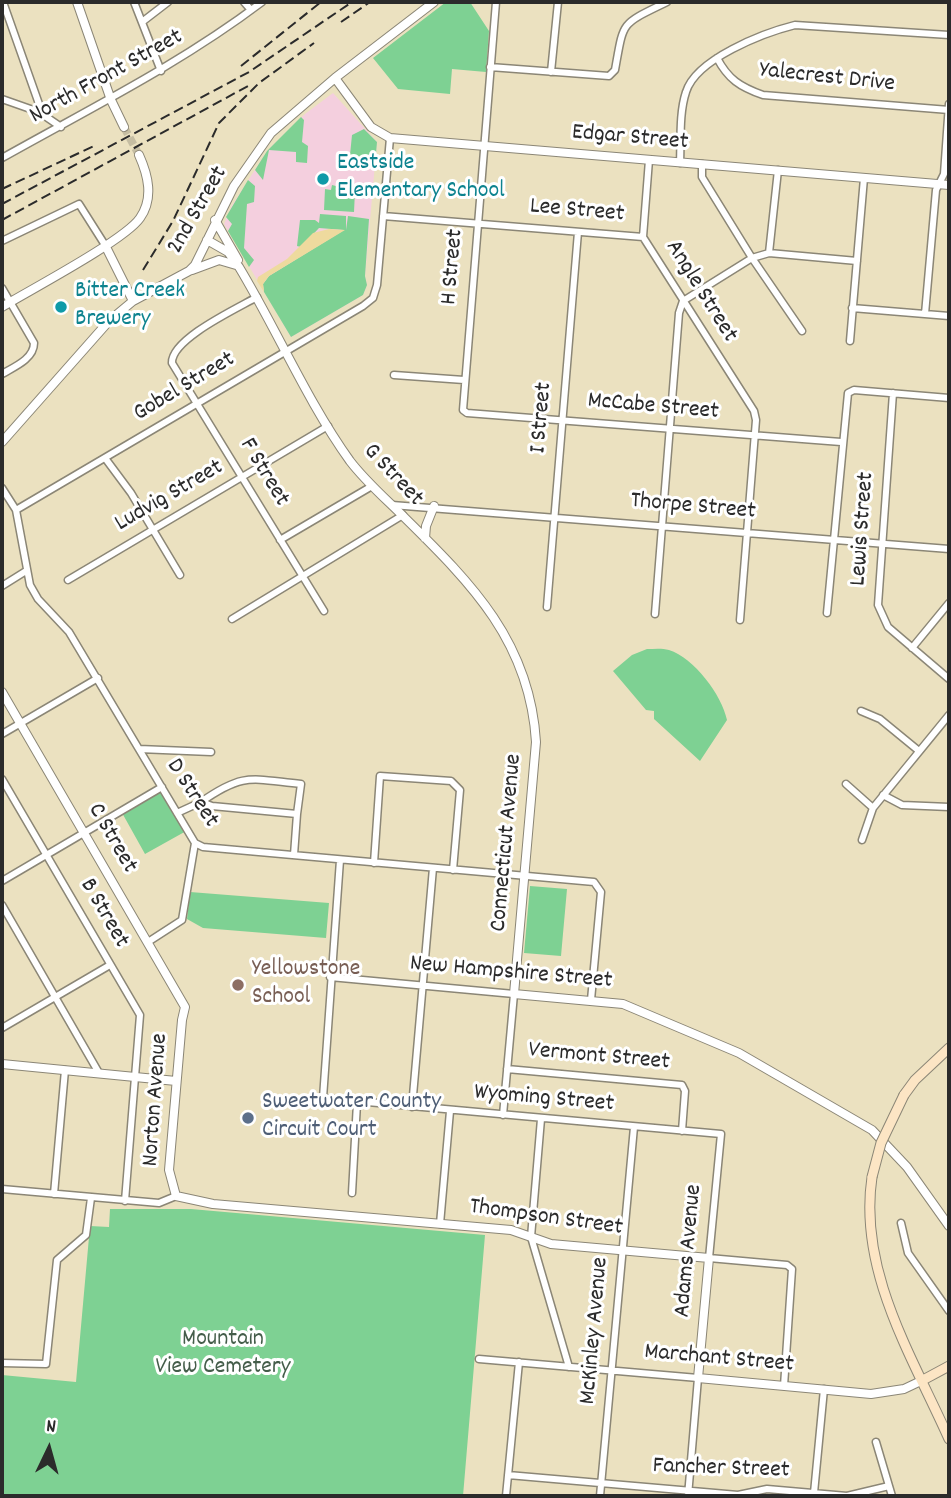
<!DOCTYPE html>
<html>
<head>
<meta charset="utf-8">
<style>
	body { margin:0 }
	#map { position:relative; width:951px; height:1498px; overflow:hidden; background:#ebe1c0; font-family:Dekko,sans-serif }
	canvas { display:block }
	.frame { position:absolute; inset:0; border:4px solid #2b2b2b; pointer-events:none }
	.north { position:absolute; left:14px; top:1414px; width:70px; height:70px; -webkit-text-stroke:5px #fff; paint-order:stroke; rotate:5deg; font-size:19px; font-weight:700; line-height:28px; text-align:center; color:#2b2b2b }
	.north::after { content:''; display:block; margin:auto; width:24px; height:32px; background:#2b2b2b; clip-path:polygon(50% 0,100% 100%,50% 72%,0 100%) }
</style>
</head>
<body>
<div id="map">
<canvas width="951" height="1498"></canvas>
<div class="frame"></div>
<div class="north">N</div>
</div>
<script>
const ctx = document.querySelector('canvas').getContext('2d');
ctx.lineJoin = 'round';
function paint(path, color) { ctx.fillStyle = color; ctx.fill(path, 'evenodd'); }
function strokePath(path, color, width, dash) { ctx.strokeStyle = color; ctx.lineWidth = width; ctx.lineCap = dash ? 'butt' : 'round'; ctx.setLineDash(dash || []); ctx.stroke(path); }
function drawText(font, color, halo, rows, align = 'center') {
  ctx.font = font + ' Dekko,sans-serif'; ctx.lineWidth = 6; ctx.setLineDash([]); ctx.textBaseline = 'middle'; ctx.strokeStyle = halo; ctx.fillStyle = color; for (const [text, x, y, turn = 0] of rows) {
    ctx.save(); ctx.translate(x, y); ctx.rotate((+turn || 0) * Math.PI / 180); ctx.textAlign = isNaN(turn) ? turn : align; if (halo) ctx.strokeText(text, 0, 0); ctx.fillText(text, 0, 0); ctx.restore();
  }
}
paint(new Path2D(`
	M333,93L377,142L365,276L367,285L363,295L291,337L224,224L231,207L267,151L305,114Z`), '#f4cfde');
paint(new Path2D(`
	M446,2H470L489,31L486,72L452,69L450,94L398,89L373,58Z
	M301,117L304,120L302,142L308,146L307,163L296,162V152L269,150L263,180L255,170L267,151Z
	M364,129L377,142L375,165H349L352,135Z
	M248,180L255,186L254,202L247,204L244,248L254,260L249,267L228,231L232,224L226,217Z
	M332,185L355,191L354,212L324,210L325,189L331,190Z
	M320,214L346,216V230L348,216L369,219L365,276L367,285L363,295L291,337L264,292L263,284L269,276L344,230L319,228L301,247L297,246L300,220H315L319,223Z
	M647,649C654,649 662,648 669,650C694,658 722,695 727,720L700,761L654,719V711L646,710L613,671L632,655Z
	M162,787L188,830L145,854L121,811Z
	M530,886L567,889L561,956L524,953Z
	M190,892L329,903L326,938L203,928L187,919Z
	M110,1209H191L485,1235L463,1496H2V1375L76,1382L90,1226L109,1227Z`), '#7ed193');
paint(new Path2D(`
	M329,229L345,230L269,276L263,284L264,292L257,281L258,277L287,259L313,233Z`), '#eeda9e');
strokePath(new Path2D(`
	M124,127L139,155`), '#c5bda2', 8, [8, 4]);
const minor = new Path2D(`
	M3,2L39,104V112
	M134,2L161,71
	M244,2L251,10
	M496,2L463,410L467,413L841,442
	M142,22L168,2
	M717,58C728,79 740,87 763,95L949,110
	M490,67L609,76L615,70C624,20 620,25 667,2
	M551,72L558,2
	M2,99L39,112L61,127
	M2,158C91,108 180,64 262,2
	M649,160L643,237L754,411L756,420L740,620
	M680,163C681,140 679,113 686,92C696,59 763,33 795,25L949,35
	M702,164V177L752,258L802,331
	M383,216L643,237
	M2,241L79,204L105,245
	M769,253L778,170
	M2,288L34,343C34,359 14,367 2,374
	M257,297C236,309 171,339 172,363L324,611
	M852,308L949,316
	M925,314L936,190L944,174L949,104
	M850,341L864,178
	M394,375L464,380
	M893,393L878,605L888,627L949,679
	M105,458L131,493L180,575
	M2,488L16,510L30,585L38,599L69,632L195,843L203,847L594,882L601,892L591,1000
	M392,505L949,549
	M16,510L363,306L373,298L377,285L390,138
	M280,540L372,486
	M68,580L328,426
	M2,586L26,571
	M547,607L578,232
	M827,613L848,393L854,390L949,398
	M655,614L679,313L683,301L752,258L769,253L857,261
	M232,619L403,515
	M912,648L949,603
	M861,711L880,719L919,751
	M2,734L98,678
	M139,749L211,752
	M2,779L140,1015L125,1201
	M846,784L873,808
	M883,795L902,805L949,807
	M177,813L201,802
	M862,840L873,808L949,715
	M294,855L297,814L212,806L201,802C244,772 251,779 301,784L297,814
	M340,860L323,1098L721,1134L709,1258L787,1265L792,1269L784,1386
	M374,863L380,776L451,781L460,790L453,870
	M2,881L162,787
	M2,905L99,1073
	M148,942L182,920L195,843
	M330,977L514,994L503,1115
	M2,1028L110,965
	M507,1069L682,1085L685,1091L682,1131
	M412,1107L433,868
	M541,1119L531,1237L569,1367
	M2,1189L159,1203L176,1196
	M352,1193L357,1103
	M54,1194L65,1070
	M901,1223L908,1253L949,1311
	M440,1224L450,1111
	M479,1359L698,1378L688,1496
	M2,1363L46,1364L57,1260L86,1235L91,1198
	M876,1442L892,1496
	M508,1475L738,1495L767,1489L847,1496L889,1486
	M814,1493L824,1389
	M506,1496L519,1362
	M600,1496L634,1127`);
const tertiary = new Path2D(`
	M77,2L111,100L124,127
	M335,78L371,127L390,138L949,185
	M215,220L238,260
	M207,240L228,252L239,267C277,330 307,401 350,461C366,482 386,499 405,518C472,584 530,642 536,742L514,994L623,1004L739,1053L872,1130L907,1167L949,1226
	M105,245L133,301
	M192,270L219,260L236,265
	M2,307C30,290 125,240 140,218C154,198 148,175 139,155
	M2,442L109,321L133,301L189,271L195,265L234,186L271,133L335,78L434,2
	M425,538L426,526L434,506
	M2,692L185,1007L182,1020L169,1170L176,1196L213,1204L511,1230L551,1244L709,1258L698,1378L871,1394L904,1389L923,1380
	M2,1064L176,1081`);
const secondary = new Path2D(`
	M904,1095L915,1080L949,1048
	M872,1177C858,1271 912,1356 949,1439
	M923,1380L949,1366`);
strokePath(minor, '#8b8676', 9);
strokePath(tertiary, '#8b8676', 10);
strokePath(secondary, '#8b8676', 11);
strokePath(minor, '#fff', 6);
strokePath(tertiary, '#fff', 8);
strokePath(secondary, '#fce5c4', 9);
strokePath(new Path2D(`
	M341,22L370,2
	M241,66L321,2
	M2,189L94,146
	M2,204L249,72L352,2
	M2,220L248,86
	M143,270L173,221L219,123L259,83L314,43`), '#2b2b2b', 2, [10, 5]);
const secondaryBridge = new Path2D(`
	M872,1177L881,1143L904,1095`);
strokePath(secondaryBridge, '#8b8676', 11, []);
strokePath(secondaryBridge, '#fce5c4', 9);
for (const [x, y, r, color] of [
	[323,179,7,"#0f9aa8"],
	[61,307,7,"#0f9aa8"],
	[238,985,7,"#8d6e63"],
	[248,1118,7,"#5c6f8a"]
]) { const dot = new Path2D(); dot.arc(x, y, r, 0, 2 * Math.PI); ctx.fillStyle = color; ctx.fill(dot); strokePath(dot, '#fff', 2.5); }
drawText('24px', '#2b2b2b', '#fff', [
	["North Front Street",107,78,-29],
	["Yalecrest Drive",827,79,6],
	["Edgar Street",630,139,5],
	["2nd Street",199,211,-60],
	["Lee Street",577,212,5],
	["H Street",454,267,-85],
	["Angle Street",700,292,58],
	["Gobel Street",185,388,-31],
	["McCabe Street",653,408,5],
	["I Street",543,418,-85],
	["F Street",263,473,59],
	["G Street",392,476,47],
	["Ludvig Street",170,497,-30],
	["Thorpe Street",693,508,5],
	["Lewis Street",864,529,-86],
	["D Street",191,794,57],
	["C Street",111,839,60],
	["Connecticut Avenue",508,843,-85],
	["B Street",103,914,60],
	["New Hampshire Street",511,974,5],
	["Vermont Street",599,1058,5],
	["Norton Avenue",157,1100,-86],
	["Wyoming Street",544,1100,5],
	["Thompson Street",546,1219,8],
	["Adams Avenue",690,1251,-85],
	["McKinley Avenue",596,1331,-85],
	["Marchant Street",719,1360,5],
	["Fancher Street",721,1470,2]
]);
drawText('24px', '#0d838f', '#fff', [
	["Eastside",337,165],
	["Elementary School",337,193],
	["Bitter Creek",75,293],
	["Brewery",75,321]
], 'left');
drawText('24px', '#785e54', '#fff', [
	["Yellowstone",252,971],
	["School",252,999]
], 'left');
drawText('24px', '#4e5e75', '#fff', [
	["Sweetwater County",262,1104],
	["Circuit Court",262,1132]
], 'left');
drawText('24px', '#445d4a', '#fff', [
	["Mountain",223,1341],
	["View Cemetery",223,1369]
]);
</script>
</body>
</html>
